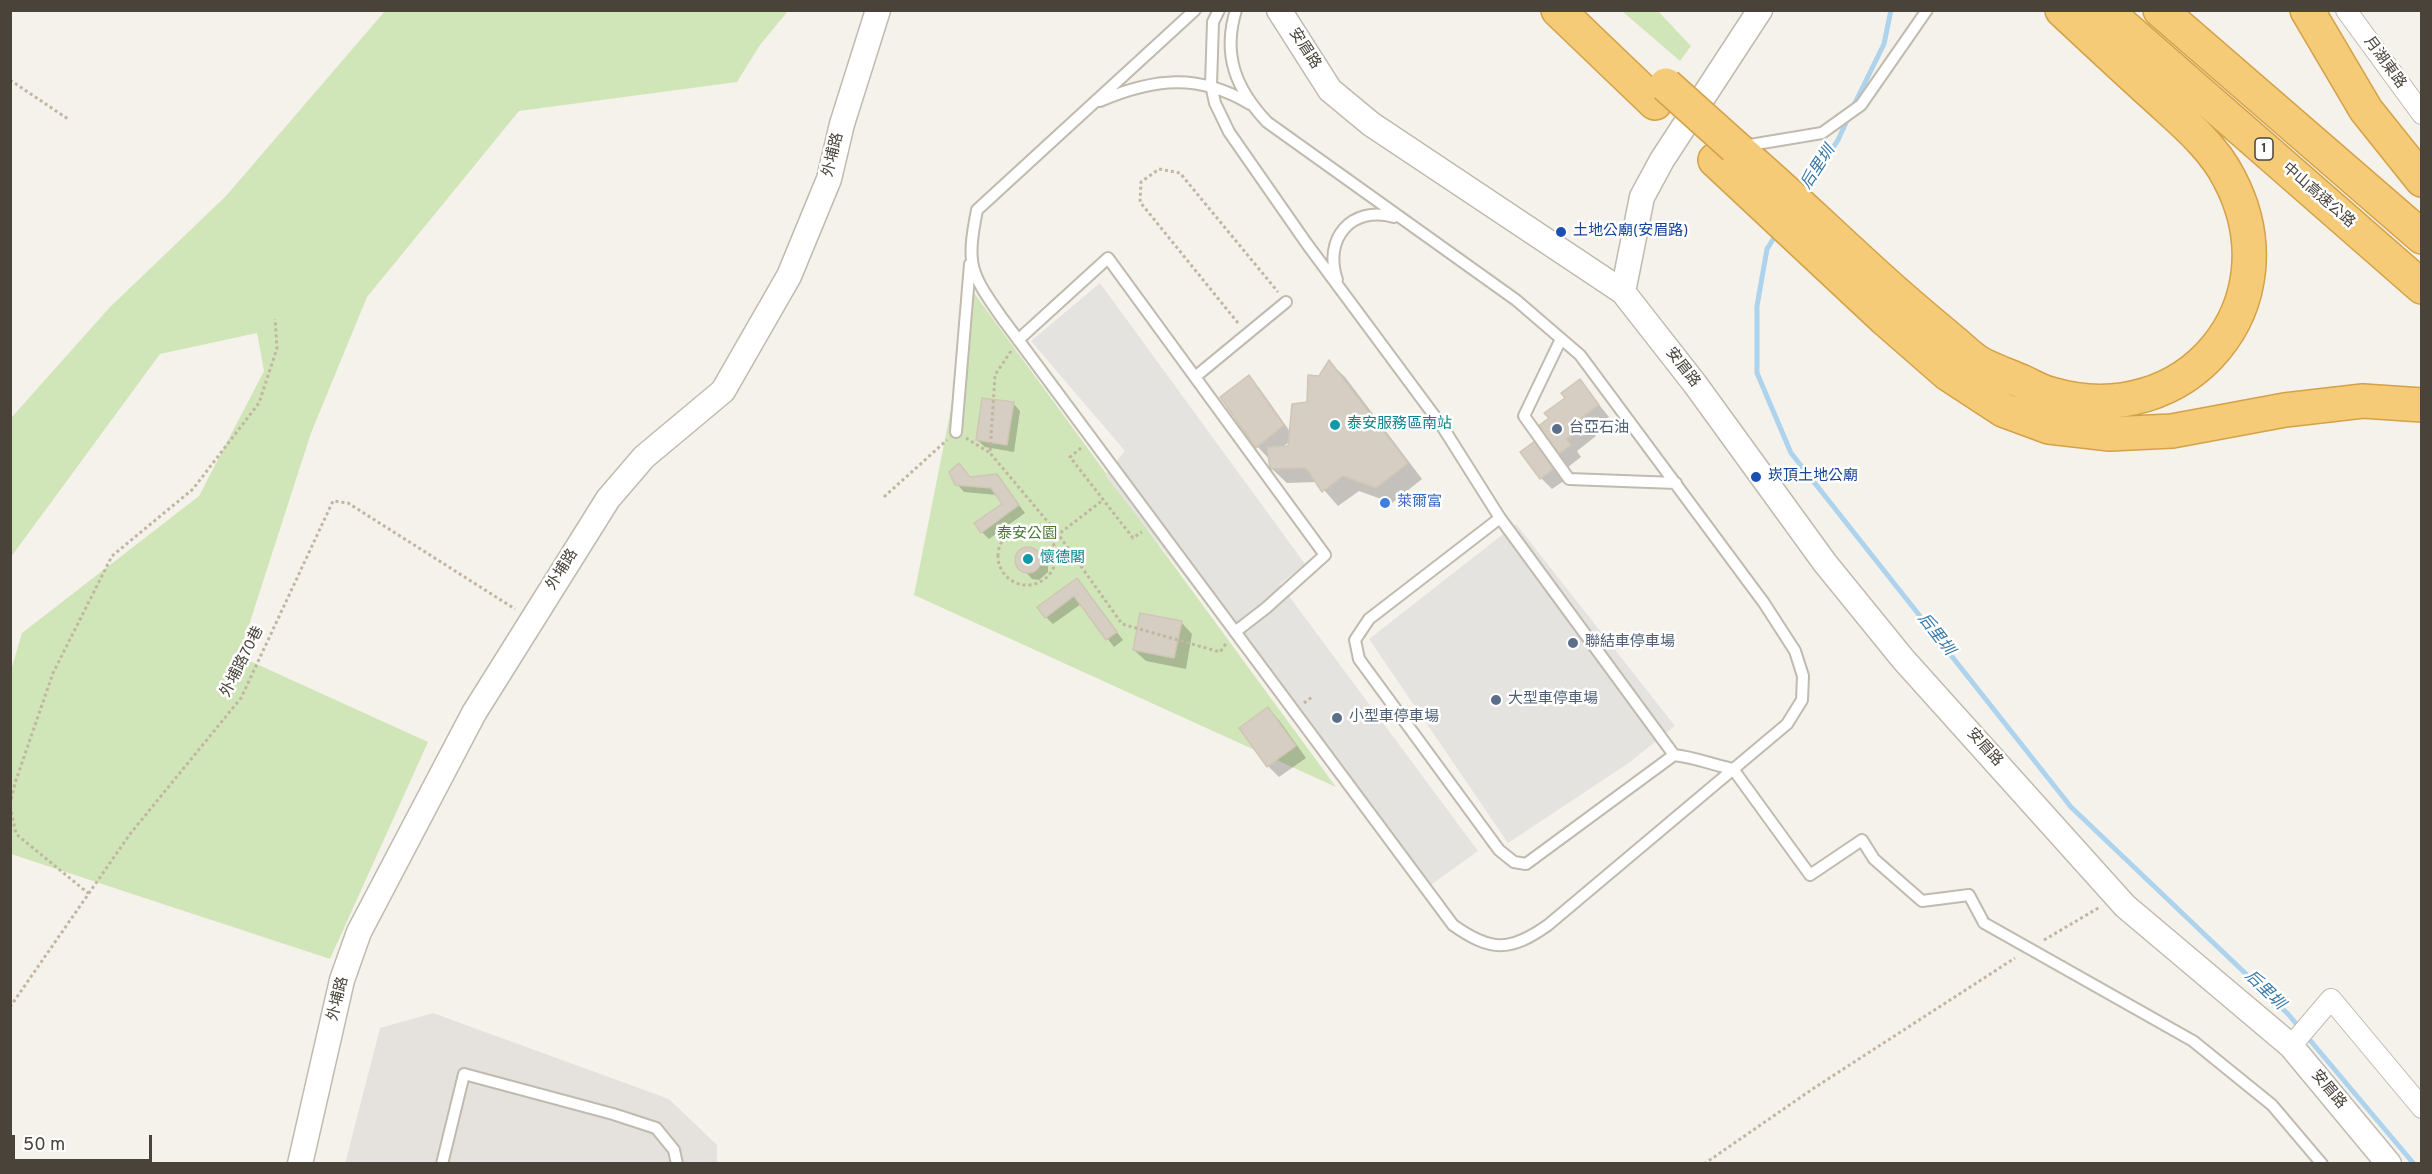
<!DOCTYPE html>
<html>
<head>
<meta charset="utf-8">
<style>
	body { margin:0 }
	#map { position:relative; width:2432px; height:1174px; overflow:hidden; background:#f5f2ec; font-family:Overpass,sans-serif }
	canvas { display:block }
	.frame { position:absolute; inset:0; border:12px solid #49433a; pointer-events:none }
	.scale { position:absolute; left:12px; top:1135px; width:140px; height:27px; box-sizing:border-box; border:3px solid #49433a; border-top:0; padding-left:8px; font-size:18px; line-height:21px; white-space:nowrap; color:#49433a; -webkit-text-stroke:4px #fff; paint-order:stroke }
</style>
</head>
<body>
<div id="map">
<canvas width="2432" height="1174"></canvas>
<div class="frame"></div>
<div class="scale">50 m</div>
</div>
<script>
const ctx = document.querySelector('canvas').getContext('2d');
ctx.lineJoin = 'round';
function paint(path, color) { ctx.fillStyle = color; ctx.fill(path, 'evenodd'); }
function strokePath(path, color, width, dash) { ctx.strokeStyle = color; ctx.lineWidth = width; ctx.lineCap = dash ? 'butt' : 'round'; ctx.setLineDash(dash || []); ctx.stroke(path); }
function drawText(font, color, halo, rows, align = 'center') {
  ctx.font = font + ' Overpass,"Noto Sans TC",sans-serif'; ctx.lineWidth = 5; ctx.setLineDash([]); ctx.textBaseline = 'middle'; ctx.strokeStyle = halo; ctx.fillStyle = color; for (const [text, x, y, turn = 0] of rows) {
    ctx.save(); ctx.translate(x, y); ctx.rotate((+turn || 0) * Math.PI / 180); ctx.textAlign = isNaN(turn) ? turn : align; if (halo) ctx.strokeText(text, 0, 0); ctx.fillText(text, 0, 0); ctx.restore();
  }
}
paint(new Path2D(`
	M433,1013L669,1099L717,1145V1163L345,1164L380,1028Z`), '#e5e2dd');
paint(new Path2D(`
	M385,11H788L760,45L737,82L519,111L367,297L311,433L239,656L428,742L330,959L11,854V670L22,633L199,496L264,371L257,333L160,354L11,557V418L110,307L226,196Z
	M1622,11H1658L1691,46L1680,61Z
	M974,293L1336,787L914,595Z`), '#d1e6b8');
paint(new Path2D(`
	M1100,283L1305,564L1280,584L1478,851L1428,887L1105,475L1125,451L1031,341Z
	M1516,524L1675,726L1630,762L1508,843L1369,639Z`), '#e4e3e0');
paint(new Path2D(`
	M1330,363L1345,377L1422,479L1392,503L1359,491L1338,506L1317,482L1287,483L1271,468L1270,460L1258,447L1222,397L1249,377L1260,389L1291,433ZM1290,441L1289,447L1282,448Z
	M1580,381L1609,417L1591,430L1596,436L1577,451L1581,457L1563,471L1568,478L1552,489L1541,478L1551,419Z
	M1013,403L1020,411L1014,452L985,447L977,440Z
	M997,476L1025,513L989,539L982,532L1004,504L997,495L964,492L957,484L971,479Z
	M1031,548L1048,565V572L1039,580L1032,579L1016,561L1017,554L1023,549Z
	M1077,580L1123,640L1114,647L1081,604L1053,624L1046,617Z
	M1181,622L1192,634L1186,669L1146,661L1134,650Z
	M1267,709L1279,720L1306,758L1279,777L1268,766Z`), '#0003');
strokePath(new Path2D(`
	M1853,107L1884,44L1891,10
	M1804,193L1838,140L1849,116
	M1777,233L1767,249L1757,306V373L1791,453L2071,807L2288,1014L2414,1164`), '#aed3ed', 5);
const building = new Path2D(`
	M1329,360L1408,463L1376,488L1343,476L1322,492L1306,468L1270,469L1267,447L1288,446L1292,404L1307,402L1308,375L1319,376Z
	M1249,375L1284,425L1256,448L1220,397Z
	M1580,379L1599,405L1581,418L1586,424L1566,439L1571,445L1553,459L1558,466L1540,479L1520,452L1535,441L1529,433L1549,418L1544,413L1565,398L1561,393Z
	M982,398L1014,402L1007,445L976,440Z
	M959,463L970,477L997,474L1019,505L981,533L974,523L1002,504L991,488L955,485L949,472Z
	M1015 560a13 13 0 1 1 26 0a13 13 0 1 1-26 0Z
	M1077,578L1117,632L1106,640L1074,596L1045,618L1037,607Z
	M1140,613L1182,621L1174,658L1133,650Z
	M1268,707L1296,746L1267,767L1239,728Z`);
paint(building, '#d6cec2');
strokePath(building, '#d0c6b6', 1.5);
const service = new Path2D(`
	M1195,10L977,210C966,266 970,272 1002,318L1453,925C1491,952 1510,952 1548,925L1787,724L1802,700L1803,676L1795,651L1764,603L1580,355L1516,300L1267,122C1236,89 1222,55 1236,10
	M1219,10L1213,22L1211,85L1215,103L1229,132L1307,244L1442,426L1500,518L1674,755C1694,757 1713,765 1733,769L1810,875L1862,840L1874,859L1922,901L1969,895L1984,923
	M1100,101C1154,78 1199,73 1250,104
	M1744,146L1822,133L1861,105L1927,10
	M1337,280C1323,239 1351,205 1394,217
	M1561,339L1524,416L1569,479L1676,483
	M1018,340L1108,258L1325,555L1266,608L1235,632
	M1195,377L1286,302
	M956,432L970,264
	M1500,518L1369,619L1355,640L1359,659L1499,850L1514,862L1526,864L1674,755
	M2062,967L2193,1041L2272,1105L2322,1164
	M442,1164L464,1074L613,1114L656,1128L674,1150L677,1164`);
const minor = new Path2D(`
	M2346,10L2422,114
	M2291,1046L2331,999L2422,1108`);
const tertiary = new Path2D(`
	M1279,10L1330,90L1371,124L1623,292L1695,384L1825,563L1903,659L2125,906L2291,1046L2389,1164
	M1623,292L1642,197L1662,160L1760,10
	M300,1164L342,980L359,932L474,713L608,499L644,457L723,391L789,276L829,179L842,124L878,10`);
const motorway = new Path2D(`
	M1558,10L1655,103
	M2105,10L2422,287
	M2160,10L2422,237
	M2307,10L2366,110L2422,180
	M1735,147C1780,185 1822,226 1866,266C1893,291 1921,315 1950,339C1960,347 1970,358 1981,364C1995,371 2009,376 2023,382C2032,386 2041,392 2051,394C2186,434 2296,304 2229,178C2213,146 2181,120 2155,96C2124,68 2093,39 2062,10
	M1715,160L1885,319L1948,374L2003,410L2049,427L2110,434L2172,431L2285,410L2363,401L2422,405`);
strokePath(service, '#c0baaf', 14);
strokePath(minor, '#c0baaf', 22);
strokePath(tertiary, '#c0baaf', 27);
strokePath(motorway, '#d4a147', 36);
strokePath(new Path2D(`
	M10,80L68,119
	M1238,323L1140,202L1141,182L1159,169L1180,173L1278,292
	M1011,351L995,375L990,453L1058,534L1122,624L1220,652L1227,642
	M966,438L990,453
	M1081,448L1070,457L1133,538L1142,532
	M884,497L947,440
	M998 556a29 29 0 1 1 58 0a29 29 0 1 1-58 0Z
	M1051,540L1103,500
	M1304,703L1312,697
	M10,805L15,783L53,673L112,556L193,489L259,403L277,348L275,319
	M10,806L16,834L88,893
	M2044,940L2100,907
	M10,1007L130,834L241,698L333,501L348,503L515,609
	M1704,1164L1814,1088L2015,958`), '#c1b6a1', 3, [3, 3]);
strokePath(service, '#fff', 10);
strokePath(minor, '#fff', 20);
strokePath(tertiary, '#fff', 24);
strokePath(motorway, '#f5cb78', 33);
const serviceBridge = new Path2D(`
	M1984,923L2062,967`);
const motorwayBridge = new Path2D(`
	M1666,85L1735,147`);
strokePath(serviceBridge, '#c0baaf', 14, []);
strokePath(motorwayBridge, '#d4a147', 36, []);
strokePath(serviceBridge, '#fff', 10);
strokePath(motorwayBridge, '#f5cb78', 33);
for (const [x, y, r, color] of [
	[1561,232,6,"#1a4fb4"],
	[1335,425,6,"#0f9aa8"],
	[1557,429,6,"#5c6f8a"],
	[1756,477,6,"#1a4fb4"],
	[1385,503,6,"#3f7fe0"],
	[1028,559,6,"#0f9aa8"],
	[1573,643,6,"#5c6f8a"],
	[1496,700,6,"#5c6f8a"],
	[1337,718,6,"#5c6f8a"]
]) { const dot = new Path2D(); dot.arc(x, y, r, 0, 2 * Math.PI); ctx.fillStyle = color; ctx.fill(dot); strokePath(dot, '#fff', 2); }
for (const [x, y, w] of [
	[2264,149,18]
]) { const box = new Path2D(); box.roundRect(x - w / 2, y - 11, w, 22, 4.5); ctx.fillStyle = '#fff'; ctx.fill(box); strokePath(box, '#49433a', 1.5); }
drawText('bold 14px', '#49433a', null, [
	["1",2264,149]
]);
drawText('15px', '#49433a', '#fff', [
	["安眉路",1304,49,57],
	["月湖東路",2384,63,54],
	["外埔路",834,155,-76],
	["中山高速公路",2318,196,41],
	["安眉路",1682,368,52],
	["外埔路",563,570,-58],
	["外埔路70巷",243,662,-63],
	["安眉路",1984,748,48],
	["外埔路",339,999,-76],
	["安眉路",2328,1090,50]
]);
drawText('15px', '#164399', '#fff', [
	["土地公廟(安眉路)",1573,232],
	["崁頂土地公廟",1768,477]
], 'left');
drawText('15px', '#0d838f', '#fff', [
	["泰安服務區南站",1347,425],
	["懷德閣",1040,559]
], 'left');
drawText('15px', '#4e5e75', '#fff', [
	["台亞石油",1569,429],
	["聯結車停車場",1585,643],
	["大型車停車場",1508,700],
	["小型車停車場",1349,718]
], 'left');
drawText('15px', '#366cbe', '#fff', [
	["萊爾富",1397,503]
], 'left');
drawText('15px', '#4b7830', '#fff', [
	["泰安公園",1027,535]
]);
drawText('italic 16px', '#3778a7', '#fff', [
	["后里圳",1819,168,-57],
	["后里圳",1935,635,52],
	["后里圳",2264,991,44]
]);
</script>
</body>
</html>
